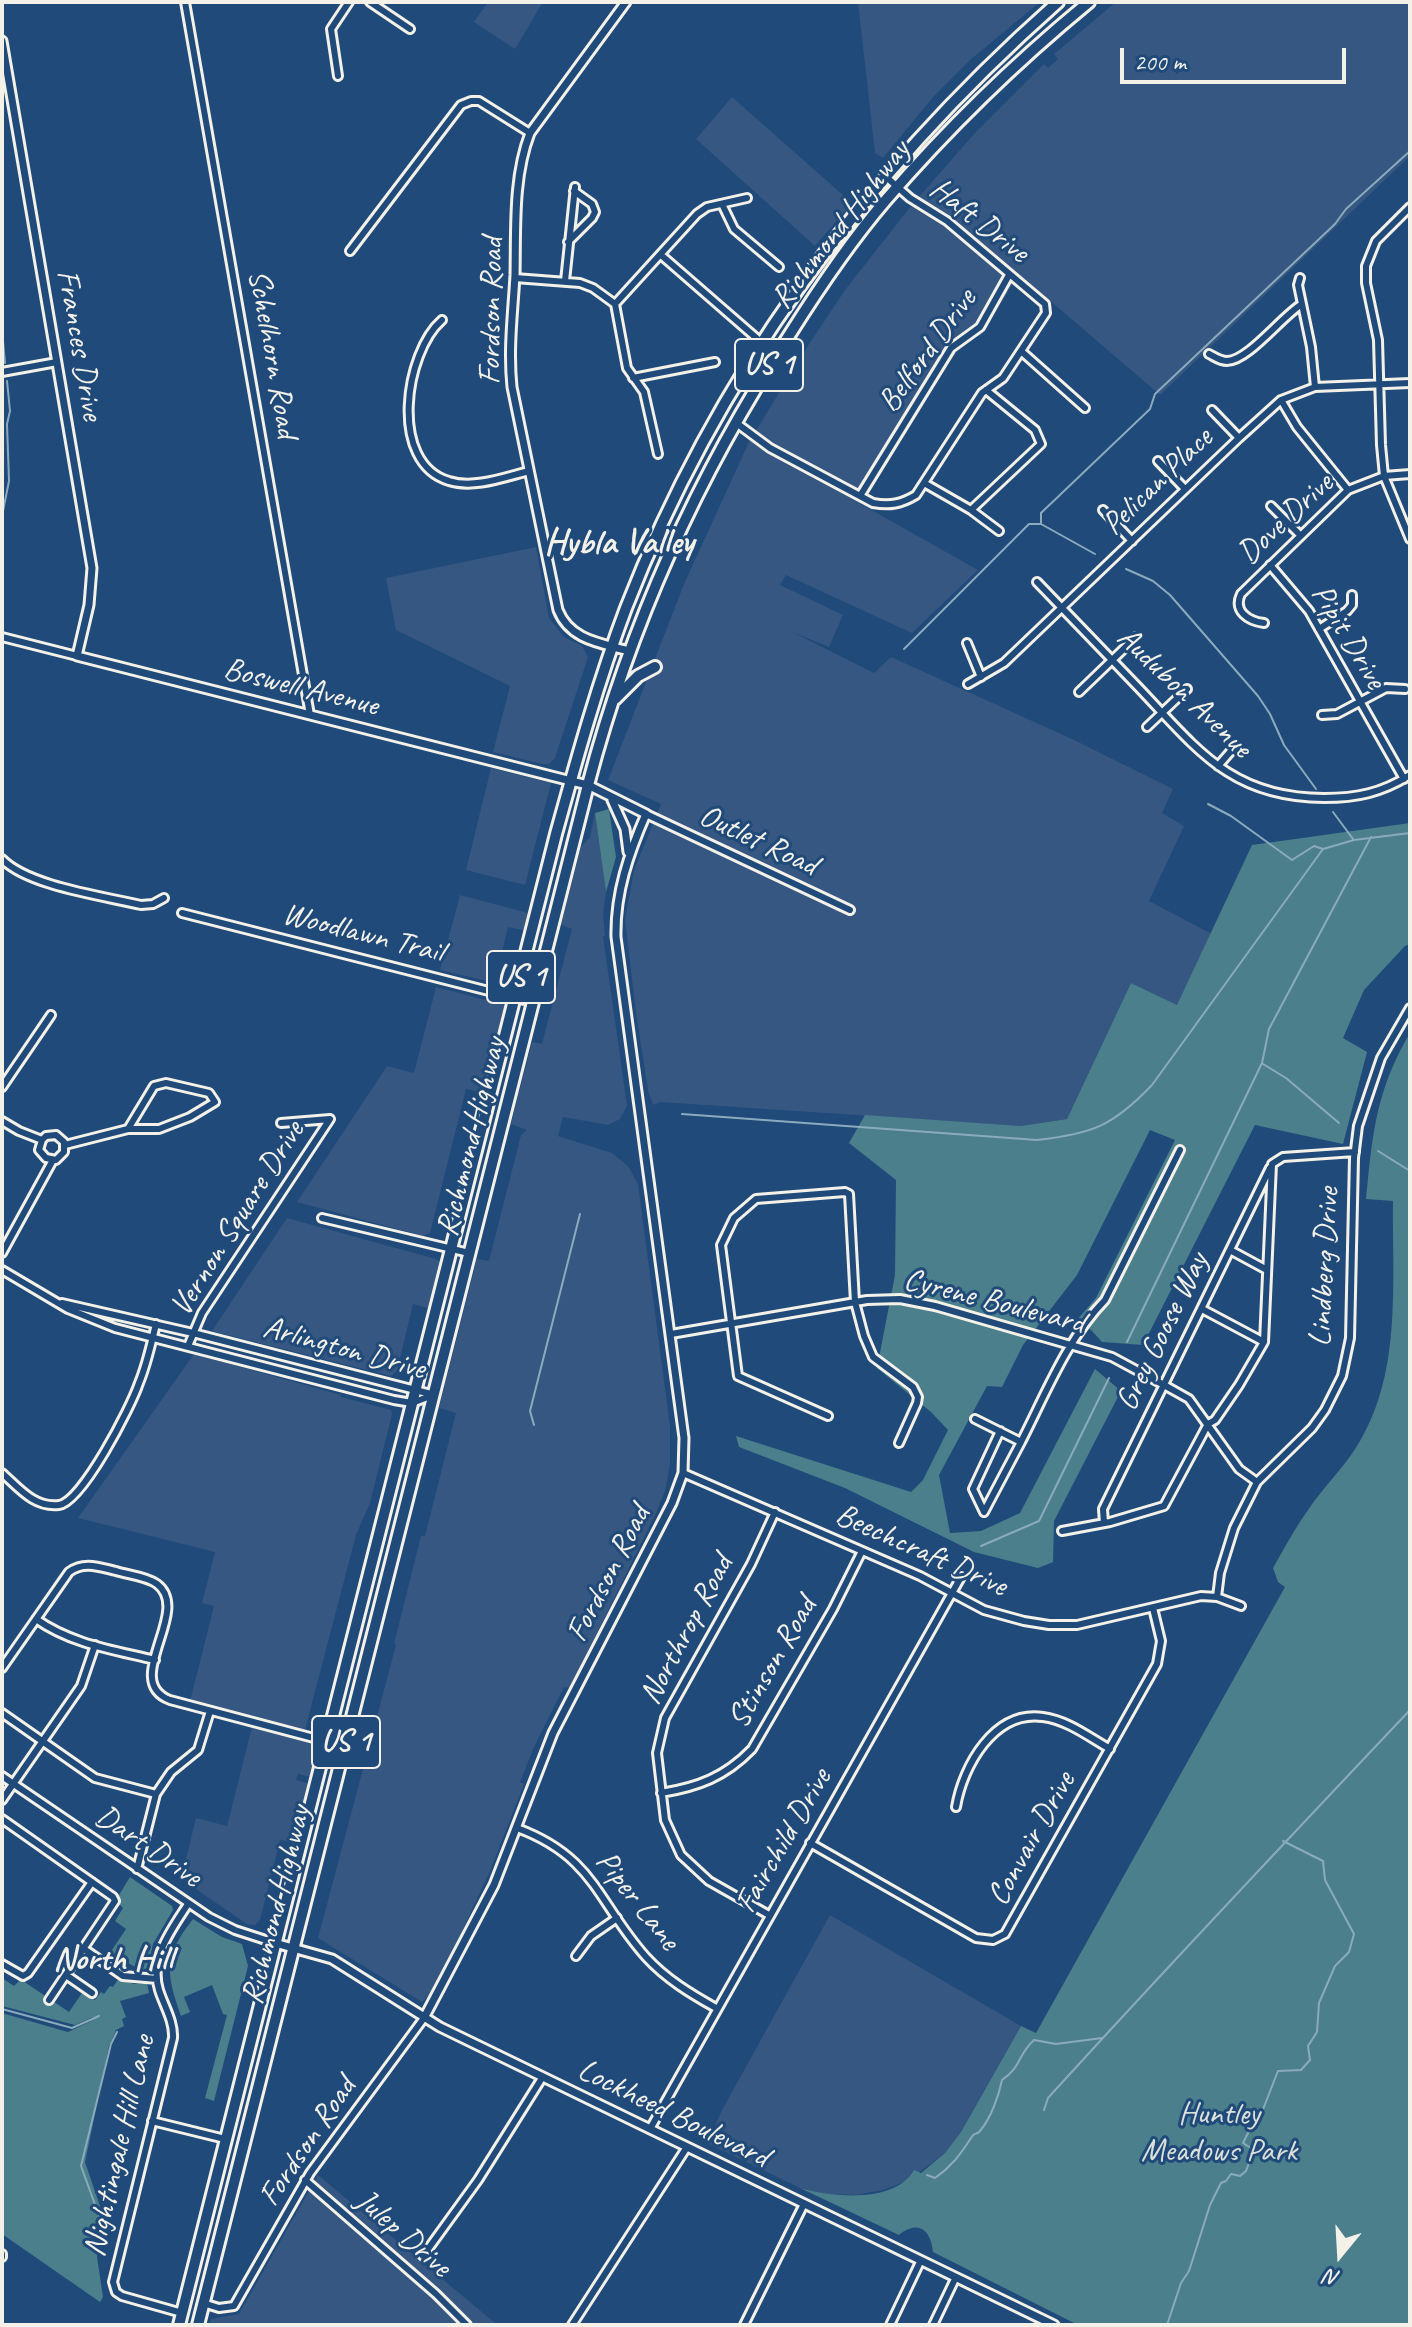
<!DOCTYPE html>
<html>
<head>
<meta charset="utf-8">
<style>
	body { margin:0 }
	#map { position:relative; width:1412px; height:2327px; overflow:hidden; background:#1f4a7a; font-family:Caveat,sans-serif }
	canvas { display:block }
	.frame { position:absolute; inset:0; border:4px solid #f4f1e8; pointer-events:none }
	.north { position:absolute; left:1300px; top:2215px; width:80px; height:80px; -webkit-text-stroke:6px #1f4a7a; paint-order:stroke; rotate:198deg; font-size:22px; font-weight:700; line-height:32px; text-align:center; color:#f4f1e8 }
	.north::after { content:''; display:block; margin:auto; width:28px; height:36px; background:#f4f1e8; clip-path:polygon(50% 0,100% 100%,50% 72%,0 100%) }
	.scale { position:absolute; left:1120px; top:48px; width:226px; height:36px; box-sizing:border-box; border:4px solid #f4f1e8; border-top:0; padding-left:10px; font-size:24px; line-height:28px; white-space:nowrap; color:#f4f1e8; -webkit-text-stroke:6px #1f4a7a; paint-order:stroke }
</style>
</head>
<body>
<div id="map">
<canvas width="1412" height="2327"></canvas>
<div class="frame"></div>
<div class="north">N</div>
<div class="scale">200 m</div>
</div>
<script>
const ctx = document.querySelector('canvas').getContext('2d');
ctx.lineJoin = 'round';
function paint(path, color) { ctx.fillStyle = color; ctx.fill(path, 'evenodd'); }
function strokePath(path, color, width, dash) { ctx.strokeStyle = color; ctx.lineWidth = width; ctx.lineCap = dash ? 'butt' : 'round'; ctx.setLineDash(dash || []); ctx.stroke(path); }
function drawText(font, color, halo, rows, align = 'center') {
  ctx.font = font + ' Caveat,sans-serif'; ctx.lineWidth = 6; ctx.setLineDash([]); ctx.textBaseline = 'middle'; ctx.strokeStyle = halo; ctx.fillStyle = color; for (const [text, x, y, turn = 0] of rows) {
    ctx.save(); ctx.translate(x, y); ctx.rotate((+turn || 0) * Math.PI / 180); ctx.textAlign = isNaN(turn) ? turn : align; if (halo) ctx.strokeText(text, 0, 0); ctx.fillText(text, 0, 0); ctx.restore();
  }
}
paint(new Path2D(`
	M488,2H543L515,49L474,22Z
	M858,2H1040L970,60L934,96L883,158L875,153Z
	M1116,2H1409L1410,156L1160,395L1019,274L981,335L962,343L859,503L978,570L912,633L786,575L780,585L843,615L829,647L792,632L874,673L891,657L1072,739L1173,789L1162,813L1184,826L1149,901L1212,934L1177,1005L1131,983L1067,1119L1021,1126L660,1102L653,1105L648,1091L636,1013L625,920L634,870L661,804L608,780L684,584L749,442L807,347L845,290L911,206L975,133L1044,64L1048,68L1058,59L1054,54Z
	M732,97L852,203L815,246L696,139Z
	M536,547L549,618L564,637L582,646L588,657L555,758L549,764H542L493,752L510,686L396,630L386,578Z
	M491,768L551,783L525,885L466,870Z
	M595,813L606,892L603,914L605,936H603L627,1106L620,1119L608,1125L563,1117L558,1136L612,1153L628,1166L638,1184L670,1426V1464L665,1491L656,1513L570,1688L564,1687L534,1747L520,1782L524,1784L490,1871L463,1929L465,1930L429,1995L422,2002L318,1938L396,1645L394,1644L421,1536H425L456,1413L439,1408L477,1259L489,1261L521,1135L527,1130L511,1124L532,1042L542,1044L572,929L561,925L581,847L590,837Z
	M460,895L532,914L528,931L508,927L496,977L491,982L440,970Z
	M436,987L506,1005L484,1093L466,1089L430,1233L423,1236L297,1202L387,1066L414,1073Z
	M287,1218L436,1259L441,1262L442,1268L432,1309L413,1304L397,1371L391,1376L212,1331Z
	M194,1354L341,1395V1397L391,1410L392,1414L370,1503L356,1535L305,1730L190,1701L214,1606L202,1603L215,1552L78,1518Z
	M252,1727L320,1744L311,1777L298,1774L296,1780L310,1784L294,1843L280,1840L260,1920L255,1925L247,1924L181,1879L196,1818L227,1826Z
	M830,1915L1021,2026L961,2132L945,2153L907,2181L883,2190L856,2195L825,2194L800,2188L707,2143L722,2110Z
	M318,2175L495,2323L494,2325H209L211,2319L239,2314Z`), '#365781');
paint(new Path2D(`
	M609,809L616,857L606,892L595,813Z
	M1410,823V944L1405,946L1364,990L1343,1038L1367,1052L1343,1144L1255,1125L1143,1345L1102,1342L1091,1330L1076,1321L1096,1298L1175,1140L1150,1130L1077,1275L1023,1345L1002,1387L987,1386L939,1475L950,1533L981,1531L1020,1513L1095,1369L1121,1391L1054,1521L1053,1562L1038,1568L974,1552L845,1488L739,1447L736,1436L911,1492L923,1480L948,1430L931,1412L877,1368L895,1275L896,1180L849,1143L865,1115L1021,1126L1067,1119L1131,983L1177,1005L1252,845Z
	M1410,1033V2325H1078L933,2252C931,2231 919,2219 899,2235L800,2188C831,2197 895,2204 914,2170L921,2173L945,2153L961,2132L1021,2026L1036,2033L1285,1587L1278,1582L1273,1568C1284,1549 1295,1528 1308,1510C1324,1486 1345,1467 1360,1441C1402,1370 1392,1281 1393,1201L1366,1199C1372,1135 1376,1090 1410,1033Z
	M130,1877L172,1906L173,1910L153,1944L148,1968L137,1971V1968L110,1953L126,1929L115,1921L123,1908L119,1904V1895Z
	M193,1919L222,1937L242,1944L248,1966L214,2101L205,2098L227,2015L223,2014L212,1985L184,1997L190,2012L181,2016C166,1973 163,1957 193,1919Z
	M2,1978L14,1986L19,1981H23L69,2012L82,1993L95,2000L101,1992L104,1994L110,1986L113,1987L119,1978L134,1984L147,1983L149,1993L120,2001L126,2017L122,2019L124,2026L116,2030L109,2046L85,2162L104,2218L97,2257L103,2297L100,2302L2,2234V2013L68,2032L91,2021L93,2017L75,2025L2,2006Z`), '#4b7f8c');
strokePath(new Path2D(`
	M2,330L5,363
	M2,516L9,481L7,424L10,411L7,381
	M1041,524V513L1150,409L1155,394L1335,224L1346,209L1410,151
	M1126,569L1153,581L1170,595L1258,696L1270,714L1284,745L1316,789
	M904,649L1029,524H1041L1095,554
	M1208,804L1231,816L1292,860L1314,846L1323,849L1354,840L1410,833
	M1333,812L1353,839
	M1263,1064L1286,1078L1339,1123
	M682,1114L1037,1140C1092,1134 1113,1126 1152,1085L1323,849
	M1378,1151L1410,1171
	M1127,1342L1262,1063L1269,1029L1371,837
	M534,1425L530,1411L580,1214
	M981,1546L1039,1521L1109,1378
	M2,2009L72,2028L99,2016
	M1044,2110L1048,2098C1167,1967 1288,1839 1410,1710
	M927,2175L935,2178C951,2167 960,2155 971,2138C976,2130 975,2137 980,2131C991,2118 999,2095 1002,2080C1021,2068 1018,2054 1034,2040L1056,2044L1102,2038
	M101,2221L81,2166L111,2044L117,2032
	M1167,2325L1181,2283L1189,2271L1210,2205L1221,2183L1226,2181L1231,2174L1240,2176L1246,2171L1254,2150L1243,2143L1251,2127L1260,2117L1278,2071L1301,2070L1310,2060L1308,2046L1317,2032L1319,2003L1335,1966L1349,1952L1354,1934L1325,1880L1323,1861L1283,1841`), '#8babbc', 2);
const minor = new Path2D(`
	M185,2L310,715
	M370,2L410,29
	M338,76L331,29L349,2
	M722,204L734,229L779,267
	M1410,207L1376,241L1366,266V283L1378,340L1381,445L1384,476L1410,539
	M568,242L592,218L595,212L592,204L574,191
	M350,251L461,105L471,101H479L530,133
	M661,255L761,342
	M515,278L580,283L593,288L615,304L627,368L644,392L658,454
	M1300,278L1298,285L1311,347L1315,387
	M565,281L575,187
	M615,304L697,214L707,207L747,198
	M442,320C405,352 388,463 449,481C474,489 505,477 529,471
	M1021,351L1085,408
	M1209,354C1215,357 1220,361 1227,361C1248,361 1282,316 1302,304
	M2,372L57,362
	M633,378L715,362
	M1281,400L1297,427L1348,490
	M1212,410L1239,438
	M735,422L770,448L873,503C890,506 901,504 916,495L982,393L1003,378L1046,313L1045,304L947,221L910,198L885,176
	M1158,461L1185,489
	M924,483L971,510L999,531
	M860,496L951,348L980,327L1009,275
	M1271,506L1300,535
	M971,510L1041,444L1035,430L986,390
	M1103,510L1132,541
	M1270,565L1309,611L1404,779
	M1037,582C1071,617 1104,652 1138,687C1197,749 1231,798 1324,798C1357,798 1381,793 1410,775
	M1264,623C1248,621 1233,611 1241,594L1348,490L1384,476L1410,474
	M1319,629L1347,611L1352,605V595
	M2,637L77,656
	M967,643L981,677
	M968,684L1004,663L1239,438L1281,400L1315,387L1410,383
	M1079,692L1136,637
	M1322,715L1337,714L1386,688L1405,689
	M1147,727L1187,689
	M1218,766L1231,751
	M646,814L850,910
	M2,859C28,886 103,896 141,905L153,904L164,898
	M182,913L532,1002
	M2,1087L51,1015
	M2,1121L19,1131L42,1140L46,1136L56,1135L64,1142V1152L56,1160L46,1158L39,1150L42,1140
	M65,1145L128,1129H159L190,1117L215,1102L209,1093L166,1083L154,1086L128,1129
	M322,1218L469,1253
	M1230,1250L1267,1270
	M2,1253L53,1160
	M2,1270L68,1309L115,1328L394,1400L412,1403L433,1395
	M62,1303L193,1333L431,1394
	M1202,1309L1264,1342
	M671,1334L867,1300L900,1299L935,1306L1112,1357L1164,1385L1189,1399L1239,1469L1257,1482
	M188,1346L202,1313L330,1119L281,1123
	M828,1416L738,1376L721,1245L734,1218L756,1199L845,1192L849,1194L855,1302L864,1336L873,1357L913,1387L918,1397L917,1403L899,1443
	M975,1419L1021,1442L984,1512
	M1021,1442C1046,1393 1067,1339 1105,1300L1180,1150
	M2,1473C19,1488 34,1508 59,1505C82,1502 131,1407 139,1383C147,1364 151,1344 156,1324
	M683,1473L920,1576L984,1610L1024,1621L1049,1625H1077L1201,1596L1217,1597L1241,1606
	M984,1512L973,1489L1000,1431
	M1104,1523L1103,1509L1270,1168
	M1062,1531L1110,1522L1164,1506L1208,1424L1215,1420L1239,1385L1264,1342L1272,1164L1283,1157L1355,1152
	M1217,1597L1220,1573L1234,1528L1257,1482L1312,1428L1325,1410L1342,1376L1350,1338L1354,1158L1358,1126L1381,1058L1410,1008
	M36,1619C71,1644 114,1650 155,1660
	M2,1668L69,1572C84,1561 99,1567 116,1571C128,1575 146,1576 157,1584C193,1611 120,1681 170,1700L344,1746
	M2,1713L95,1778L156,1794
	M2,1776L209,1917L235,1930L275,1943
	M661,1793C698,1787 725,1777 752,1749L833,1609L862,1551
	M2,1800L81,1686L95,1645
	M956,1807C963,1766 994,1710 1043,1717C1067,1720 1089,1737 1110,1749
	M2,1819L113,1897L115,1901L49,2000
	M517,1828C595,1857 597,1902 646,1957C666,1979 691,1994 716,2008
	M810,1843L976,1938L993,1940L1005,1934L1157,1664L1161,1641L1153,1608
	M137,1869L156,1794L171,1772L198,1750L210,1711
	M769,1915L709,1881L681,1855L665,1820L657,1753L665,1718L751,1564L775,1512
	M84,1949L123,1976L157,1979
	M576,1956L591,1936L617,1918
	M2,1964L23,1976L28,1973L92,1882
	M66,1975L92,1993
	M152,2121L225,2139
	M650,2129L961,1577
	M305,2180L436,2294L467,2325
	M2,2254V2257
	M423,2256L478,2180L542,2078
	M203,2303L219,2308L234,2306L310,2173L424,2018
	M182,2313L122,2296L116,2292L113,2282L173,2038C174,2021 164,2006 159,1990C149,1958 172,1929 188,1904
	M572,2325L687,2147
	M744,2325L804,2204
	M890,2325L920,2262
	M933,2325L955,2279`);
const tertiary = new Path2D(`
	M626,2L530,133C513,177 516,228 515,275C513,312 508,349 512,387L558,610C570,640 600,643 629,651
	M2,41L92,568L89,605L77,656L571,781L588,785L646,814C629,853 615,893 616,937L684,1438L683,1473L672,1503L553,1733L494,1885L424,2018
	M612,800L625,829L628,852
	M275,1943L332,1959L440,2027L1054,2325`);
const trunk = new Path2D(`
	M615,699L638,676L655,667
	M179,2325L556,834C577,758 598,682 626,608C719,369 867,171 1058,2
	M198,2325L588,785C630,625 699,473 790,334C819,288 850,242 885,201C947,129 1016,62 1089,2`);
strokePath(minor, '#f4f1e8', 12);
strokePath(tertiary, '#f4f1e8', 13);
strokePath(trunk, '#f4f1e8', 16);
strokePath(minor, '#1f4a7a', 6);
strokePath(tertiary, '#1f4a7a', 7);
strokePath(trunk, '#1f4a7a', 10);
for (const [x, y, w] of [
	[769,365,68],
	[521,977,68],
	[346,1742,68]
]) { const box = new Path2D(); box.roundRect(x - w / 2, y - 26, w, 52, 6); ctx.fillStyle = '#1f4a7a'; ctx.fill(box); strokePath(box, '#f4f1e8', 2); }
drawText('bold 30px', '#f4f1e8', null, [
	["US 1",769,365],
	["US 1",521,977],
	["US 1",346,1742]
]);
drawText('32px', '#f4f1e8', '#1f4a7a', [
	["Haft Drive",979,221,38],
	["Richmond Highway",841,225,-52],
	["Fordson Road",492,311,-89],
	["Frances Drive",79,345,80],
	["Belford Drive",928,351,-54],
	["Schelhorn Road",272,354,80],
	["Pelican Place",1158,482,-44],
	["Dove Drive",1286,519,-43],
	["Pipit Drive",1348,637,59],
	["Boswell Avenue",301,688,14],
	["Audubon Avenue",1184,693,44],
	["Outlet Road",758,841,25],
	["Woodlawn Trail",363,934,14],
	["Richmond Highway",472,1137,-76],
	["Vernon Square Drive",238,1219,-58],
	["Lindberg Drive",1325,1267,-87],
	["Cyrene Boulevard",994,1302,14],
	["Grey Goose Way",1163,1332,-64],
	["Arlington Drive",344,1349,15],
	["Beechcraft Drive",921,1551,24],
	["Fordson Road",609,1574,-63],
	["Northrop Road",687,1630,-62],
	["Stinson Road",773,1663,-60],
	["Convair Drive",1032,1839,-61],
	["Fairchild Drive",784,1841,-60],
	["Dart Drive",148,1847,34],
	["Piper Lane",637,1901,52],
	["Richmond Highway",277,1905,-76],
	["Lockheed Boulevard",673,2114,26],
	["Fordson Road",308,2142,-56],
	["Nightingale Hill Lane",120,2146,-77],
	["Julep Drive",403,2234,41]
]);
drawText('32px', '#dbe0da', '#1f4a7a', [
	["Huntley",1219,2115],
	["Meadows Park",1219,2152]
]);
drawText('bold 34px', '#f4f1e8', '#1f4a7a', [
	["North Hill",113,1960]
]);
drawText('bold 36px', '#f4f1e8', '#1f4a7a', [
	["Hybla Valley",619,544]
]);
</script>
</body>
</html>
